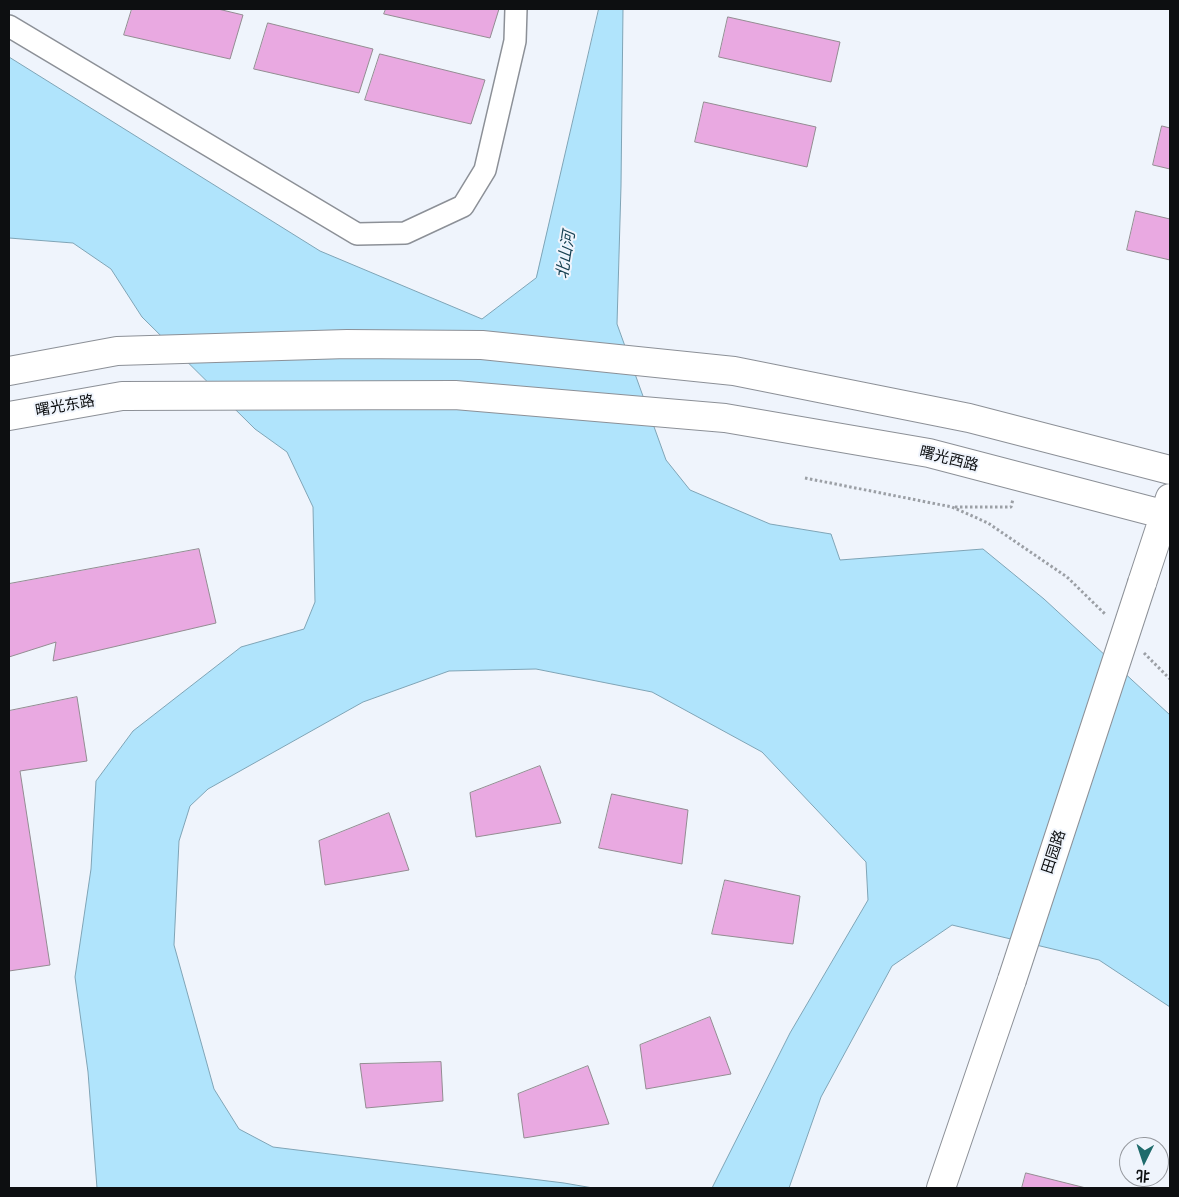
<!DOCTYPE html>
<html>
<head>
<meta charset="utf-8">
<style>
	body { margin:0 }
	#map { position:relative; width:1179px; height:1197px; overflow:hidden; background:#eff4fc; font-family:Raleway,"Noto Sans SC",sans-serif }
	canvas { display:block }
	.frame { position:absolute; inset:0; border:10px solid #0d0f11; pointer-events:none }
	.north { position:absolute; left:1119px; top:1137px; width:50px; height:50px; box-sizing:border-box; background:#eff4fc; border:1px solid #95989e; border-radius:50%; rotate:184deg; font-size:14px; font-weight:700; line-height:20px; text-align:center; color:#0d0f11 }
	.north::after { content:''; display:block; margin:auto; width:18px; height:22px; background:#1f6b6c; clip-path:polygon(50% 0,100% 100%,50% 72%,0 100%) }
</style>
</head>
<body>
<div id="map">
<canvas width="1179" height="1197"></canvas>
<div class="frame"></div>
<div class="north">北</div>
</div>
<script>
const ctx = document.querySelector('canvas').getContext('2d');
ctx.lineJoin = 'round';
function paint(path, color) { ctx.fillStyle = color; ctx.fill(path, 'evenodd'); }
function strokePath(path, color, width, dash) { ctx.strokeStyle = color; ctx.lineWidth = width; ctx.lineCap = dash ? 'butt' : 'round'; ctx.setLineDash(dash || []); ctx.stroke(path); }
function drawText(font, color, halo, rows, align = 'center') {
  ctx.font = font + ' Raleway,"Noto Sans SC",sans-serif'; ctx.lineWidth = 4; ctx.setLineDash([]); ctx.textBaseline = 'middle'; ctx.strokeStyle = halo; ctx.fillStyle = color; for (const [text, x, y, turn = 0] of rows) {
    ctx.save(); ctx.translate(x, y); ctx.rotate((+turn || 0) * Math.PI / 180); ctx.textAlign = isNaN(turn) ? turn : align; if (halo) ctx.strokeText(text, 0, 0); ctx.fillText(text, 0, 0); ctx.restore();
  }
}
const water = new Path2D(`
	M599,9H623L621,186L617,324L666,460L690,490L770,524L831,534L840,560L983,549L1044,599L1170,715V1007L1099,960L952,925L892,966L821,1097L789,1188H712L790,1033L868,900L866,862L762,752L652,692L536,669L449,671L363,702L208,789L190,806L179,841L174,945L214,1089L239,1129L273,1147L564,1183L593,1188H97L88,1072L75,977L91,869L96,781L133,731L241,647L304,629L315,602L313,507L287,452L255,429L142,317L111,269L73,243L9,238V57L320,251L482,319L536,278Z`);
paint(water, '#b0e4fc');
strokePath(water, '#7fa4b6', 1);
const building = new Path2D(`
	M132,9H218L243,15L230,59L124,35Z
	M386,9H499L490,38L384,14Z
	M728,17L840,42L831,82L719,57Z
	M268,23L373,49L359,93L254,69Z
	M380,54L485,80L471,124L365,100Z
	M704,102L816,127L807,167L695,142Z
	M1162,126L1170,128V169L1153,165Z
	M1136,211L1170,219V260L1127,250Z
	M199,549L216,623L53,661L56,642L9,657V584Z
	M77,697L87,761L20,771L50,965L9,971V711Z
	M540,766L561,823L476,837L470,793Z
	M612,794L688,810L682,864L599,848Z
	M389,813L409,870L325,885L319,841Z
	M725,880L800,896L793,944L712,934Z
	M710,1017L731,1074L646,1089L640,1045Z
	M441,1062L443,1101L366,1108L360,1064Z
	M588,1066L609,1124L524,1138L518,1094Z
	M1026,1173L1086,1188H1022Z`);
paint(building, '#e9a9e1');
strokePath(building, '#938c92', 1);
const street = new Path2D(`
	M9,26L357,234L405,233L463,206L485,170L515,41L516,9`);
const secondary = new Path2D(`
	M9,371L117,351L347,344L482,345L734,371L969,418L1170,470
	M9,416L122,396L455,395L725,418L929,453L1170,516
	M1142,583L1170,498
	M941,1188L1012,980`);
strokePath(street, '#8c9097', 24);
strokePath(secondary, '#8c9097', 30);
strokePath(new Path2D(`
	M805,478L952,507L988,523L1067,577L1106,615
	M955,507H1011L1013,499
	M1144,653L1170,679`), '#9b9fa5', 3, [2.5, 2.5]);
strokePath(street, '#fff', 21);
strokePath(secondary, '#fff', 28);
const secondaryBridge = new Path2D(`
	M1012,980L1142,583`);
strokePath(secondaryBridge, '#8c9097', 30, []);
strokePath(secondaryBridge, '#fff', 28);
drawText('15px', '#0d0f11', '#eff4fc', [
	["曙光东路",65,406,-10],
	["曙光西路",949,459,14],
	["田园路",1054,852,-72]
]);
drawText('italic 16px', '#164051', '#eff4fc', [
	["北山河",566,255,-81]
]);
</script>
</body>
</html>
